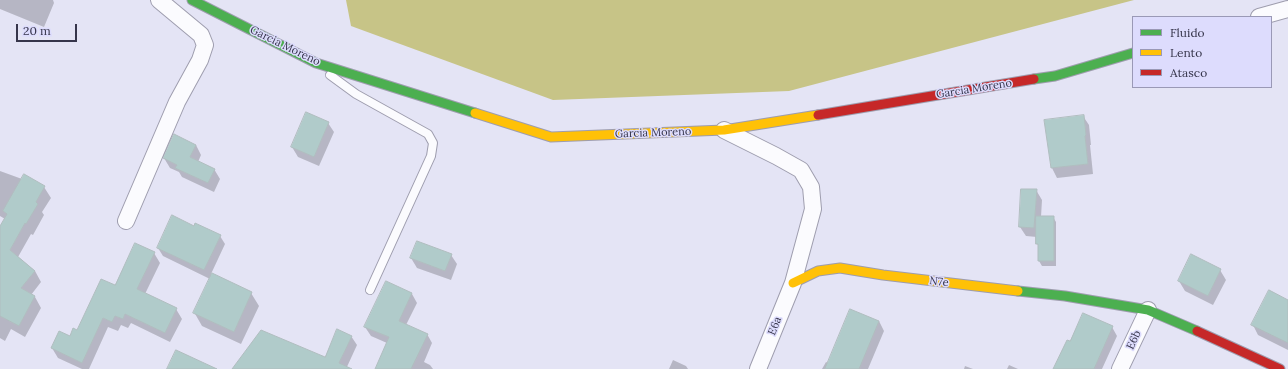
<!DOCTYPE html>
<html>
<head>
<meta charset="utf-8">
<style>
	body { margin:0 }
	#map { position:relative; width:1288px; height:369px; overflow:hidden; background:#e4e4f5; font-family:Lora,serif }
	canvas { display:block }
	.legend { position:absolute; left:1132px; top:16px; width:140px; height:72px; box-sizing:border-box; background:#dddcfd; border:1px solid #9a99b6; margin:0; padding:5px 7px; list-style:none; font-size:12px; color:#36354b }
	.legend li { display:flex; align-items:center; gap:8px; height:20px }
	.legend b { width:20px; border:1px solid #9a99b6 }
	.scale { position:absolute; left:16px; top:24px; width:61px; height:18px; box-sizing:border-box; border:2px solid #36354b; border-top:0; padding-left:5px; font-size:12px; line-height:14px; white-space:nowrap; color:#36354b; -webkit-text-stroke:3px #dddcfd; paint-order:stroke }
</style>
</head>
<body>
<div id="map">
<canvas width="1288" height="369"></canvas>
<ul class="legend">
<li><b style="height:5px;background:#4caf50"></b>Fluido</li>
<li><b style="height:5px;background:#ffc107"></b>Lento</li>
<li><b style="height:5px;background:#c62828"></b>Atasco</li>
</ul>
<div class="scale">20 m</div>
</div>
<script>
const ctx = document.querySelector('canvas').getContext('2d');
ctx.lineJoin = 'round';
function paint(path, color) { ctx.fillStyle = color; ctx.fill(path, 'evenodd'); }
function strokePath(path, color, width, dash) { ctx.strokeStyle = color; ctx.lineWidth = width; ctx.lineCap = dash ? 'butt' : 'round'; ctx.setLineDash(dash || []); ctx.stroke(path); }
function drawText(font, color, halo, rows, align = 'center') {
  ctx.font = font + ' Lora,serif'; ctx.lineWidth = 3; ctx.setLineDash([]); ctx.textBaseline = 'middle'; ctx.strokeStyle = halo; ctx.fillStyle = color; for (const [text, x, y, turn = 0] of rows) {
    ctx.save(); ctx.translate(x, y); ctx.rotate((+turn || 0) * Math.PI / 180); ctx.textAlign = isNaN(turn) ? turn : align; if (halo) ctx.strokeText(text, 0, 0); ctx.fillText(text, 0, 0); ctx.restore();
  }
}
paint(new Path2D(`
	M346,0H1134L789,91L553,100L351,26Z`), '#c7c487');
paint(new Path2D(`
	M0,0H53L54,3L44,27L0,9Z
	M1083,116L1089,125L1091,145H1090L1093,174L1057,178L1052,168Z
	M328,123L334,132L319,166L298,157L292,147Z
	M196,145L201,155L198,162L214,169L220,179L214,192L182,177L179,172L170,168L164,158Z
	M0,171L44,187L51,198L42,212L44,215L33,235L31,234L18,257L35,271L41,282L31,295L35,297L41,308L25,337L11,329L5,341L0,338V228L5,219L0,216Z
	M1036,190L1042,200L1041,217H1053L1056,222V266H1042L1039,261V248L1037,243V237L1026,236L1020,227Z
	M195,227L220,236L225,244L211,274L251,293L259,306L241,344L202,326L194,312L210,279L163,256L158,248Z
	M154,253L160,263L145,294L176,309L182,319L170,342L131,323L128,328L121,325L118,331L108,327L89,369H82L58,358L52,348L70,338L77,331L115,287Z
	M451,255L457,264L451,280L417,268L411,258Z
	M1220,270L1226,280L1213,305L1185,291L1179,281Z
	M386,282L412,294L417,303L406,325L427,334L432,343L424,362L430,365L433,369H376L387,343L371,336L365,327Z
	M1288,301V350L1258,335L1253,325Z
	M879,321L884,331L868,369H822L826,362L828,363Z
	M1112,327L1117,336L1102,369H1075L1071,343Z
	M351,336L357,345L346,369H239L325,358Z
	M673,360L686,366L688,369H669Z
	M1009,365L1018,369H1007Z
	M965,366L973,369H964Z`), '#0003');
const building = new Path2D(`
	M306,112L329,122L314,157L291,147Z
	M1084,115L1086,135L1085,136L1088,164L1051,168L1044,120Z
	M174,134L196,145L190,157L215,169L208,183L175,168L177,165L163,158Z
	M24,174L45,186L36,202L38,204L26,224L25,223L10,250L35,271L21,288L35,296L19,326L0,316V226L7,214L3,211Z
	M1021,189H1037L1034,228L1019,227Z
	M172,215L194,226L195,223L221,235L204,270L157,248Z
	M1036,216H1054V261H1038V244H1036Z
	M417,241L452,254L445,271L410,258Z
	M135,243L155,252L137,289L177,308L165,333L125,314L123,319L115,316L112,322L103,318L82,363L51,348L59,331L70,336L73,328L77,330L101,279L115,285Z
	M1191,254L1221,269L1208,296L1178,281Z
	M212,273L252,292L234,332L193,313Z
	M386,281L412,293L399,321L428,334L411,369H375L389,337L364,327Z
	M1269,290L1288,300V343L1251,325Z
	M850,309L879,321L859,369H825Z
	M1083,313L1113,326L1094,369H1053L1067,340L1070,341Z
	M337,329L352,336L339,363L352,369H232L261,330L325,357Z
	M176,350L217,369H167Z`);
paint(building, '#b0cbca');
strokePath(building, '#b0bdbf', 1);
const lane = new Path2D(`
	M330,75L356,94L428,134L433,143L431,156L370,290`);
const street = new Path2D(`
	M1259,17L1288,9
	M724,130L776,156L801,170L811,187L813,209L793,283L758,369
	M126,221L177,102L200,60L205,45L201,35L159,0
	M1120,369L1148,310`);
const fast = new Path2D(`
	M192,0L316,63L475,113
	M1034,79L1055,76L1133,53
	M1018,291L1065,296L1148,310L1197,331`);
const slow = new Path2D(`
	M475,113L551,137L724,130L818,115
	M793,283L818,271L840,268L883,275L1018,291`);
const jam = new Path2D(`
	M818,115L1034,79
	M1197,331L1280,369`);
strokePath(lane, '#9e9dae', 10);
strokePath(street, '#9e9dae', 18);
strokePath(fast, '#9e9dae', 11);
strokePath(slow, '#9e9dae', 11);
strokePath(jam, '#9e9dae', 11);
strokePath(lane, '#fbfbfe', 8);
strokePath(street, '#fbfbfe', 16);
strokePath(fast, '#4caf50', 9);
strokePath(slow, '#ffc107', 9);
strokePath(jam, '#c62828', 9);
drawText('11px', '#36354b', '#dddcfd', [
	["Garcia Moreno",285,46,26],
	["Garcia Moreno",974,89,-9],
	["Garcia Moreno",653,133,-2],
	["N7e",939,282,7],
	["E6a",775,326,-68],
	["E6b",1134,340,-65]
]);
</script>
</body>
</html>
